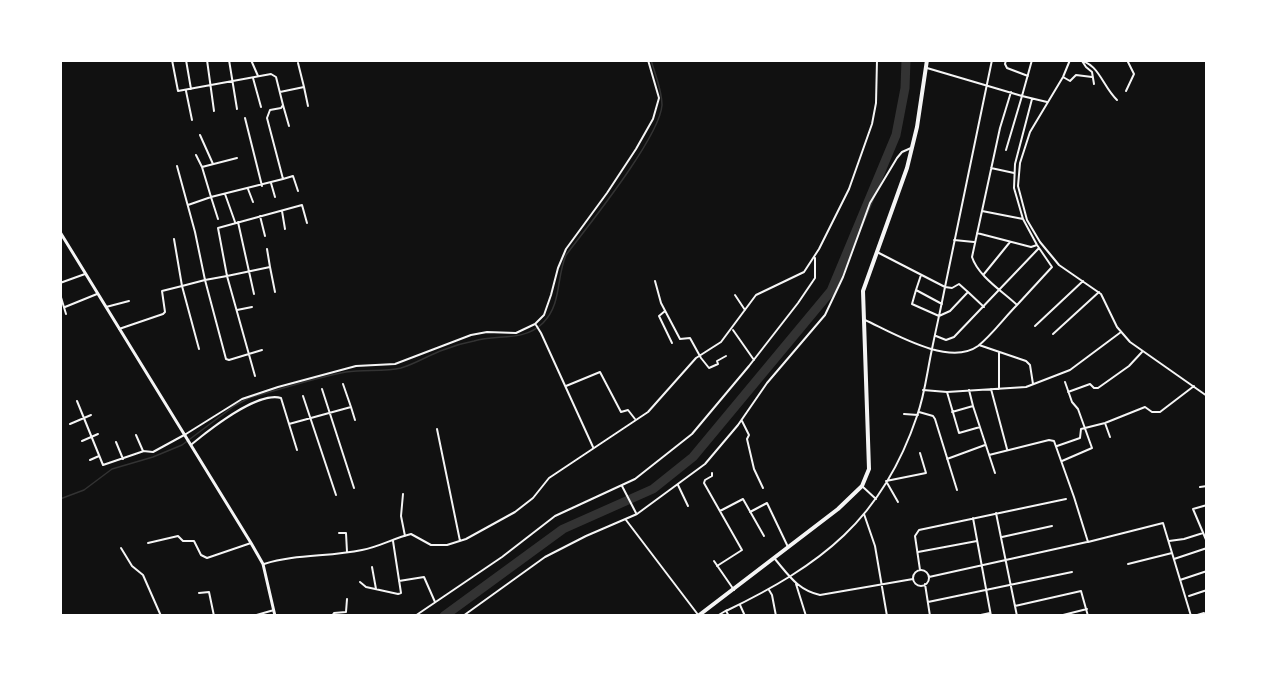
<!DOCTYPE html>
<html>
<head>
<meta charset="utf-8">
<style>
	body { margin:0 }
	#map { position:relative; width:1267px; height:676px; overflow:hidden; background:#111; font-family:"PT Sans Narrow",sans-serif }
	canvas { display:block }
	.frame { position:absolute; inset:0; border:62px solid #fff; pointer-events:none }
</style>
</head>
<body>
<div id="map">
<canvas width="1267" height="676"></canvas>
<div class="frame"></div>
</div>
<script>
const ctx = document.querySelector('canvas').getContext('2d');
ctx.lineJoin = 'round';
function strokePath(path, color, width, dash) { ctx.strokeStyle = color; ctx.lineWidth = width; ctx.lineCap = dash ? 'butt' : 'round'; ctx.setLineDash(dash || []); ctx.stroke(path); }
strokePath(new Path2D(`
	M60,499L84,490L112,469L153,457L182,445L234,406L249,398C281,389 314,378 346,372C364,369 384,372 401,368C415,364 429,355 443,350C453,346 463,343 474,341C497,334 524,342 543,323C562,304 556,278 566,255C588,226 660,137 662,105C662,90 655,74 651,60`), '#333', 1.5);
strokePath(new Path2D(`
	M444,616L563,529L653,489L693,457L831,291L896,135L905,88L906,60`), '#333', 9);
strokePath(new Path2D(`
	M172,60L178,91L271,74L276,77L283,105L281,108L270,110L267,118L283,179L211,197L202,167L237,158
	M186,60L191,89
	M207,60L214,111
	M229,60L237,109
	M251,60L258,76
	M1006,60L1005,64L1007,68L1028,76
	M1070,60L1063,77L1030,132L1020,163L1018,186L1027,220L1040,242L1059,265L1101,294L1117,327L1130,342L1207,396
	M1077,60C1099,62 1102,86 1117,100
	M1206,60L1207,62
	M1082,61L1086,67L1092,72L1094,84
	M927,68L1022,96L1032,60
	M1063,77L1070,81L1076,75L1092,77
	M253,78L261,107
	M304,87L308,106
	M186,91L192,120
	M1126,91L1134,74L1127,60
	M280,92L304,87L298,63
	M283,105L289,126
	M245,118L262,186
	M200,135L213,164
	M1006,150L1022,96L1047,102
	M196,155L202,167
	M177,166L195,232L205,280L182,286L199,349
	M991,168L1014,173
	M283,179L293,176L298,191
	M271,183L275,197
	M248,189L253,202
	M225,194L235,222
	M188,205L211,197L218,219
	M282,211L285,229
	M982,211L1023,219
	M260,216L265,236
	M238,222L254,294
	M977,233L1031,247L1037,245
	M954,240L974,242
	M267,249L270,267L227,276L218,228L302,205L307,223
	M877,252L945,287L992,60
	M270,267L275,292
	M984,274L1010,242
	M921,275L916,290L942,304
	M655,281L661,303L680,339L690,338L701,358L709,368L718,364L717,361L726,356
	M60,283L85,274
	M916,290L912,304L939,316L950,311L968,292L984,307
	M60,294L66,314
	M735,295L745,310
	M1017,305L1052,267L1037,245L1023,219L1014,188L1015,164L1032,99
	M65,307L97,294
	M106,307L129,301
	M237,310L252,307
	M665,311L659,316L672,343
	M865,320C893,333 949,367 978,346C992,335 1004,318 1017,305C1002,291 978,276 972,257L1000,128L1011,92
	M536,325L541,333L593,447
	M1035,326L1083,281
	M119,329L163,314L165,312L162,291L182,286L174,239
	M733,330L754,360
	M1053,334L1099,292
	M936,336L946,340L954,337L1039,248
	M979,345L1026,361L1030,365L1033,384
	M999,353V389
	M255,376L227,276L205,280L226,359L229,360L262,350
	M566,386L600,372L621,412L628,410L635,419
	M322,389L354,488
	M991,389L1007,449
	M923,390L947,392L1026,387L1070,370L1121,332
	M947,392L959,433L980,427
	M1068,392L1090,384L1094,388H1098L1129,366L1142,352
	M303,396L336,495
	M77,401L103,465L144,451
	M973,406L995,473
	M351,407L355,420
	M919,412L933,416L935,419L957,490
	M952,412L973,406L969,390
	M904,414L918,415
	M742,421L749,435L747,439L754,469L763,488
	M1105,423L1110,437
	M70,424L91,415
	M289,424L351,407L343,384
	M437,429L460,541
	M136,435L143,451L153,452L186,434L242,399L278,387L356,366L395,364L471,335L487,332L516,333L535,324L544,315L551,295L558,268L566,249L607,193L636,149L653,119L659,98L648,60
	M82,441L98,434
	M116,442L123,459
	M192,444C209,430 258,391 281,398L297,450
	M1057,446L1080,438L1081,429L1105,423L1145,407L1152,412H1160L1194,386
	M989,455L1049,440L1054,441L1074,497L1088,542L1163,523L1191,616
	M947,459L985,445
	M90,460L99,456
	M1062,461L1092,448L1078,409L1072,402L1065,382
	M712,473V476L705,480L704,483L742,550L717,566
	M678,485L688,506
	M622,486L636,513
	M863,487L876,499
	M1200,487L1207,486
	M403,494L401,516L405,536
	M898,502L886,481L926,473L920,453
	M1207,505L1193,509L1207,542
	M720,511L743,499L764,536
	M750,512L767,503L788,547
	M996,513L1017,616
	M864,514L875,546L887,616
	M973,518L991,616
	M626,520L699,616
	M339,533H346L347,552
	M1002,537L1052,526
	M1169,541L1184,539L1203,533
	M148,543L178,536L183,541H194L201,555L207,558L251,543
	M121,548L132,566L143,575L161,616
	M918,552L977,541
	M774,558C788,574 797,590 820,595L913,579
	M1174,559L1207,548
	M714,561L734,590
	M264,564C296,554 329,557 362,550C379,547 394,538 411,534L431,545H447L466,539L515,512L533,498L549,478L648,412L696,358L721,342L756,295L804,272L819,249L849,189L872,124L876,103L877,60
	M1128,564L1172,553
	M372,567L376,589
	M920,570L915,536L919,530L1066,499
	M913 578a8 8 0 1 1 16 0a8 8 0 1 1-16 0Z
	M929,577L1087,542
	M1180,580L1207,571
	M399,581L424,577L435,602
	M360,582L366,587L398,594L401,593L393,541
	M796,584L806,616
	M925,584L930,616
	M769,590L772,595L776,616
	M199,593L209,592L214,616
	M1189,596L1207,590
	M928,602L1072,572
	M740,605L745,616
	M1015,606L1081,591L1088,616
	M253,616L274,610
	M332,616L334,613L346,612L347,599
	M415,616L502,557L555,516L635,479L692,434L749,366L798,303L815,278V258
	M463,616L545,557L586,536L637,514L705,464L738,425L767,383L825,315L843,277L870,203L897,158L902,152L911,148
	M717,616L727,610
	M729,616L726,611C821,565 882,520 917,416C925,394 927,372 932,349C936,329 941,308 945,287L952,288L959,284L968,292
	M976,616L990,613
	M1059,616L1087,609
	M1194,616L1204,613L1205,616`), '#f5f5f5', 2);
strokePath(new Path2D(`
	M60,232L251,543L263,564L275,616`), '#f5f5f5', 3);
strokePath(new Path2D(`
	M698,616L838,509L862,486L869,469L863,291L907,168L917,127L927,60`), '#f5f5f5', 4);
</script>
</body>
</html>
